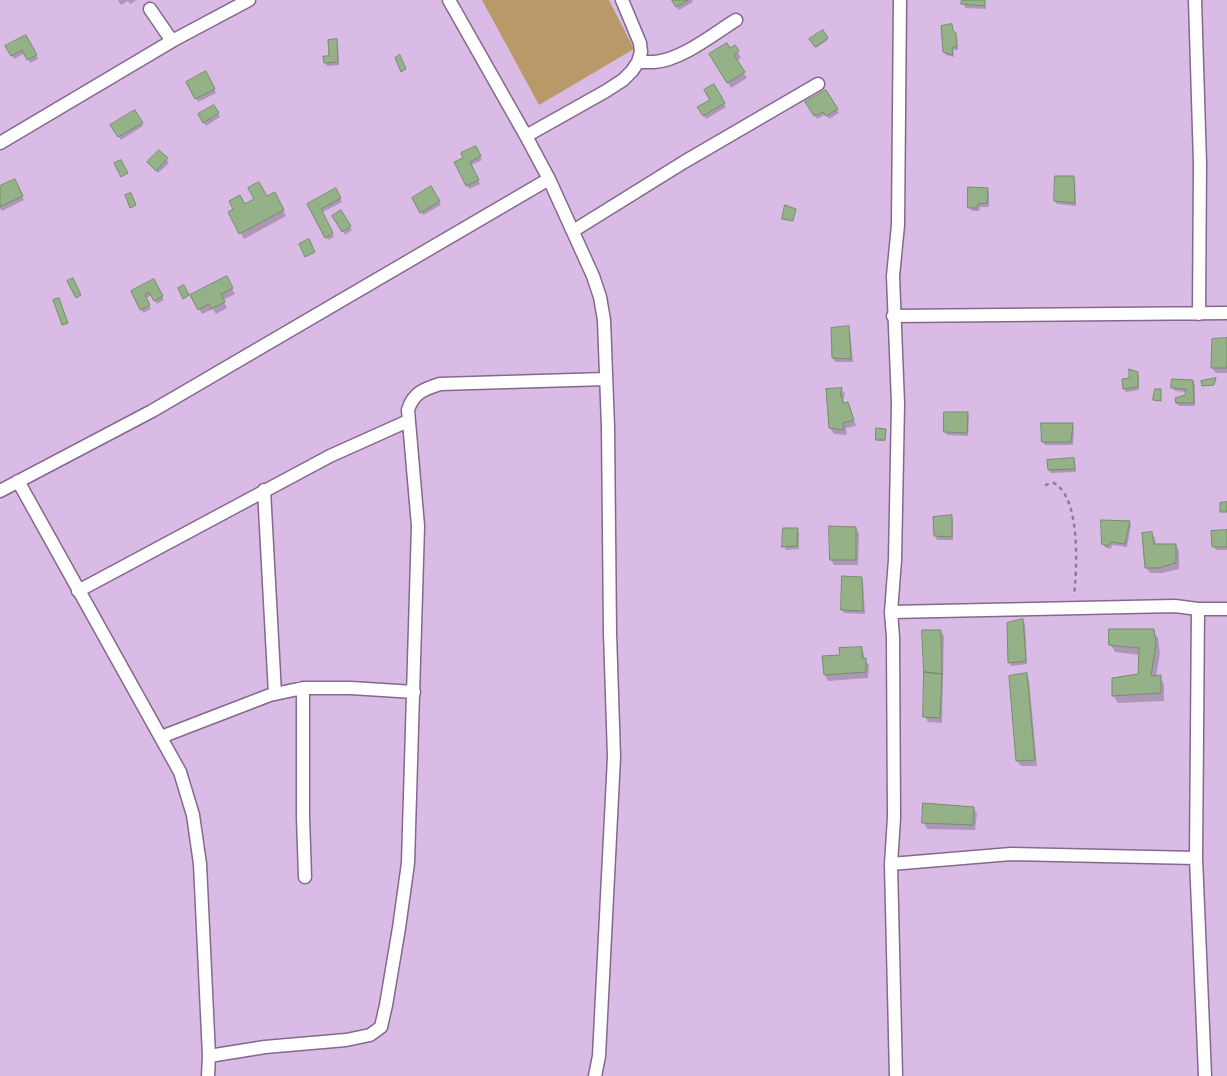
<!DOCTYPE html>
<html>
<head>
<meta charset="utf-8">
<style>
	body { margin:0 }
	canvas { display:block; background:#dabbe5 }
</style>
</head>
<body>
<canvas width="1227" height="1076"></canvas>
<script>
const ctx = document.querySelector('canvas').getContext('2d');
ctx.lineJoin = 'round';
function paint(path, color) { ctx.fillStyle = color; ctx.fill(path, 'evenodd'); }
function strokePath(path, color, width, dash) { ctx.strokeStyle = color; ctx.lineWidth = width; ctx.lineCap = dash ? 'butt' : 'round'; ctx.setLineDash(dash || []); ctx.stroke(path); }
paint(new Path2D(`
	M482,0H609L634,49L539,105Z`), '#ba9969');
paint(new Path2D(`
	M118,0H137L130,4L128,1L121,5Z
	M673,0H692L693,2L679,10Z
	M963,0H985L986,9L965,8Z
	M951,26L957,38L958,50H953L954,57L946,55L944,52Z
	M823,32L828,40L816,48L811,40Z
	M26,36L38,59L30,63L25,53L14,59L7,47Z
	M336,40L338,44L339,65L327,66L325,62L330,57Z
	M735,47L741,58L736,61L747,78L731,88L711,54L729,50Z
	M206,73L216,93L198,102L188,82Z
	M714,86L726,107L706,119L699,108L711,100Z
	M826,91L839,113L829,119L826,114L817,119L806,103Z
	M213,106L220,117L206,126L199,115Z
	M135,112L143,126L121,140L112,125Z
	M475,147L482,160L471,165L480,184L469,189L456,162L465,158Z
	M159,151L169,163L158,173L148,162Z
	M1073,177L1075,181L1076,206L1057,204L1055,201Z
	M14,181L24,200L2,211L0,208V188Z
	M431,188L441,205L423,215L413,198Z
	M987,189L989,193V207H980L979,211H972L970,208Z
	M336,190L342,202L321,213L334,237L328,240L309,205Z
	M274,194L286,216L244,239L229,212Z
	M341,212L352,230L345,235L334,216Z
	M226,278L235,294L223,300L227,308L216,314L213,309L202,314L192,296Z
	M154,281L164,300L157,304L152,295L145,299L151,309L143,313L132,292Z
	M848,328L850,331L853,362H835L833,358Z
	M1227,339V373H1216L1212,368Z
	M1137,373L1139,376V390L1126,392L1124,389Z
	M1193,381L1195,385V406H1179L1177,403L1186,396V392L1175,391L1173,387Z
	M841,389L845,394L843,400L845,404L850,410L856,426L846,428L847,435L834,434L830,428Z
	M967,413L969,417L968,436L947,435L945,431Z
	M1072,424L1074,428L1073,445H1045L1043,442Z
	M886,430L885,441H878L877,440Z
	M1073,460L1075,463L1076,472L1051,473L1049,470Z
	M951,517L953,520V540H937L935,536Z
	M1130,522L1131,525L1127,547L1113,545L1110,549L1105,547L1103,544Z
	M856,528L859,534L858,565H834L831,559Z
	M797,529L799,533V549L786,550L784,546Z
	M1227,531V550H1216L1214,546Z
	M1152,533L1155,539L1156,545H1176L1179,551V569L1162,573H1150L1146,567Z
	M861,579L863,582L865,614L844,613L842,609Z
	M1023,620L1025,624L1027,664L1011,666L1010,663Z
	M940,631L944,636L942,723L928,722L925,717Z
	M1153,631L1158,638L1160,653L1156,677H1160L1164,684V701L1118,703L1113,695L1139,675L1140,655L1115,652L1111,645Z
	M861,648L864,654V659L869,665L868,678L828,681L825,675L841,656Z
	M1026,675L1029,680L1037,766H1021L1017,761Z
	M974,808L977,814L975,830L927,829L924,823Z`), '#0003');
const building = new Path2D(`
	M672,0H688L676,7Z
	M962,0H985V6L961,4Z
	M952,24L953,31L956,33L957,47H952L953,55L943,52L941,26Z
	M823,30L828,38L815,47L809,39Z
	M26,35L37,55L27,60L22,50L11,56L5,46Z
	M337,39L338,62L324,63L323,56H329L328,40Z
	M727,43L730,48L735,45L739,51L734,55L745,72L727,83L709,54Z
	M400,55L406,69L401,72L395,58Z
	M206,71L215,89L195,99L186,82Z
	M714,84L725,103L703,116L697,107L710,100L704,90Z
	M826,90L838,109L826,116L823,112L814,116L805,102Z
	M214,105L219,113L203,123L198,114Z
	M135,110L143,123L118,137L110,125Z
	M476,146L481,156L470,162L479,180L466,186L454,162L463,158L461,153Z
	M159,150L168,158L156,171L147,162Z
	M121,160L128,173L121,177L114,163Z
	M1055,176H1074L1075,203L1054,201Z
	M15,179L23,196L0,207V186Z
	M259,182L267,196L275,192L284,210L239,234L228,212L233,209L229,201L240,195L245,204L254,199L248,188Z
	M431,186L440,201L420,213L412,198Z
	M968,187L988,188L987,203L978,204L977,208H968Z
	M336,188L341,198L321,209L333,233L325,238L307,204Z
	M131,193L136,205L130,208L125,195Z
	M785,205L796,209L793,221L782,219Z
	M341,210L351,226L342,232L332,216Z
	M309,239L315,252L305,257L299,244Z
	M227,276L233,288L221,294L225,302L211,309L209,304L198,310L190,295Z
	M73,278L81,295L76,298L67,281Z
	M154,279L163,296L154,301L149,292L145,295L150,305L140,310L131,291Z
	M184,285L189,295L183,299L178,288Z
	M59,298L68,323L62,325L53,300Z
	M849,326L851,359L832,358L831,328Z
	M1227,338V368H1211L1212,339Z
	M1129,369L1138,372V387L1123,389L1122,379L1129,378Z
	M1216,378L1214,385L1202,386L1201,381Z
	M1172,379L1193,380L1194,403H1176L1175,398L1185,395L1186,389L1171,388Z
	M842,388L840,396H842L843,403L848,402L854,420L843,423L844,430L829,428L826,389Z
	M1155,389H1161V401L1153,400Z
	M944,412H968L967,433L944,432Z
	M1041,423H1073L1071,442H1042Z
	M876,428L886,429L885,440H876Z
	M1074,458L1075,469L1048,470L1047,460Z
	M1227,502V512H1220V503Z
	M952,515V537L934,536L933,517Z
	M1101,520L1130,521L1125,544L1111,542L1108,546L1102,544Z
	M829,526L856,527V560H830Z
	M783,528H798L797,546L782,547Z
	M1227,530V547H1212L1211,531Z
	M1152,532L1154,544H1176V563L1158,568H1145L1142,533Z
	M842,576L862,577L863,611L841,610Z
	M1023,619L1026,661L1008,663L1007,623Z
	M1109,629H1154L1156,644L1151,676L1161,675V693L1112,696V678L1138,674L1139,648L1109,645Z
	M922,630H941L942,674L924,672Z
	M862,647V658H866V672L824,675L822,656L840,655L839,648Z
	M924,672L942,674L940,718L923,717Z
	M1027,673L1035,760L1016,761L1009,676Z
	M923,803L974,807L973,825L922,823Z`);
paint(building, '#94b188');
strokePath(building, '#738f68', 1);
const street = new Path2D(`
	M449,0L526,136L549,179L593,276L600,297L604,320L608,427L610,633L614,757L599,1056L595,1076
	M1195,0L1200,163L1199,314
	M150,9L172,41
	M638,62C644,62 649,62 654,62C682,60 713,34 736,20
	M526,136L606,91L623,80L632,71L638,62L641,52L640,43L622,0
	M0,143L172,41L249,0
	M573,231L684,162L818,84
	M893,316L1227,313
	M18,481L180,772L193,815L200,864L209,1056L208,1076
	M264,490L275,694
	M0,491L152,411L549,179
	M78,591L330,456L408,421
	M1198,609L1196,858L1205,1076
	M891,612L1175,606L1198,609H1227
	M303,688V817L305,877
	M161,737L270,695L303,688H351L414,692
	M891,864L1011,854L1196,858
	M209,1056L265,1047L346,1040L370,1035L381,1027L386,1005L399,928L408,863L418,526L408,410C413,393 424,389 440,384L606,379
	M896,1076L891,864L894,818L893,637L891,612L895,560L898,404L893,276L898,225L900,0`);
strokePath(street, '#84688d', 15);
strokePath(new Path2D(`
	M1045,485L1054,483C1081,498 1077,569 1074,596`), '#907a98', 2.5, [4, 4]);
strokePath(street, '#fff', 12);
</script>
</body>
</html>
